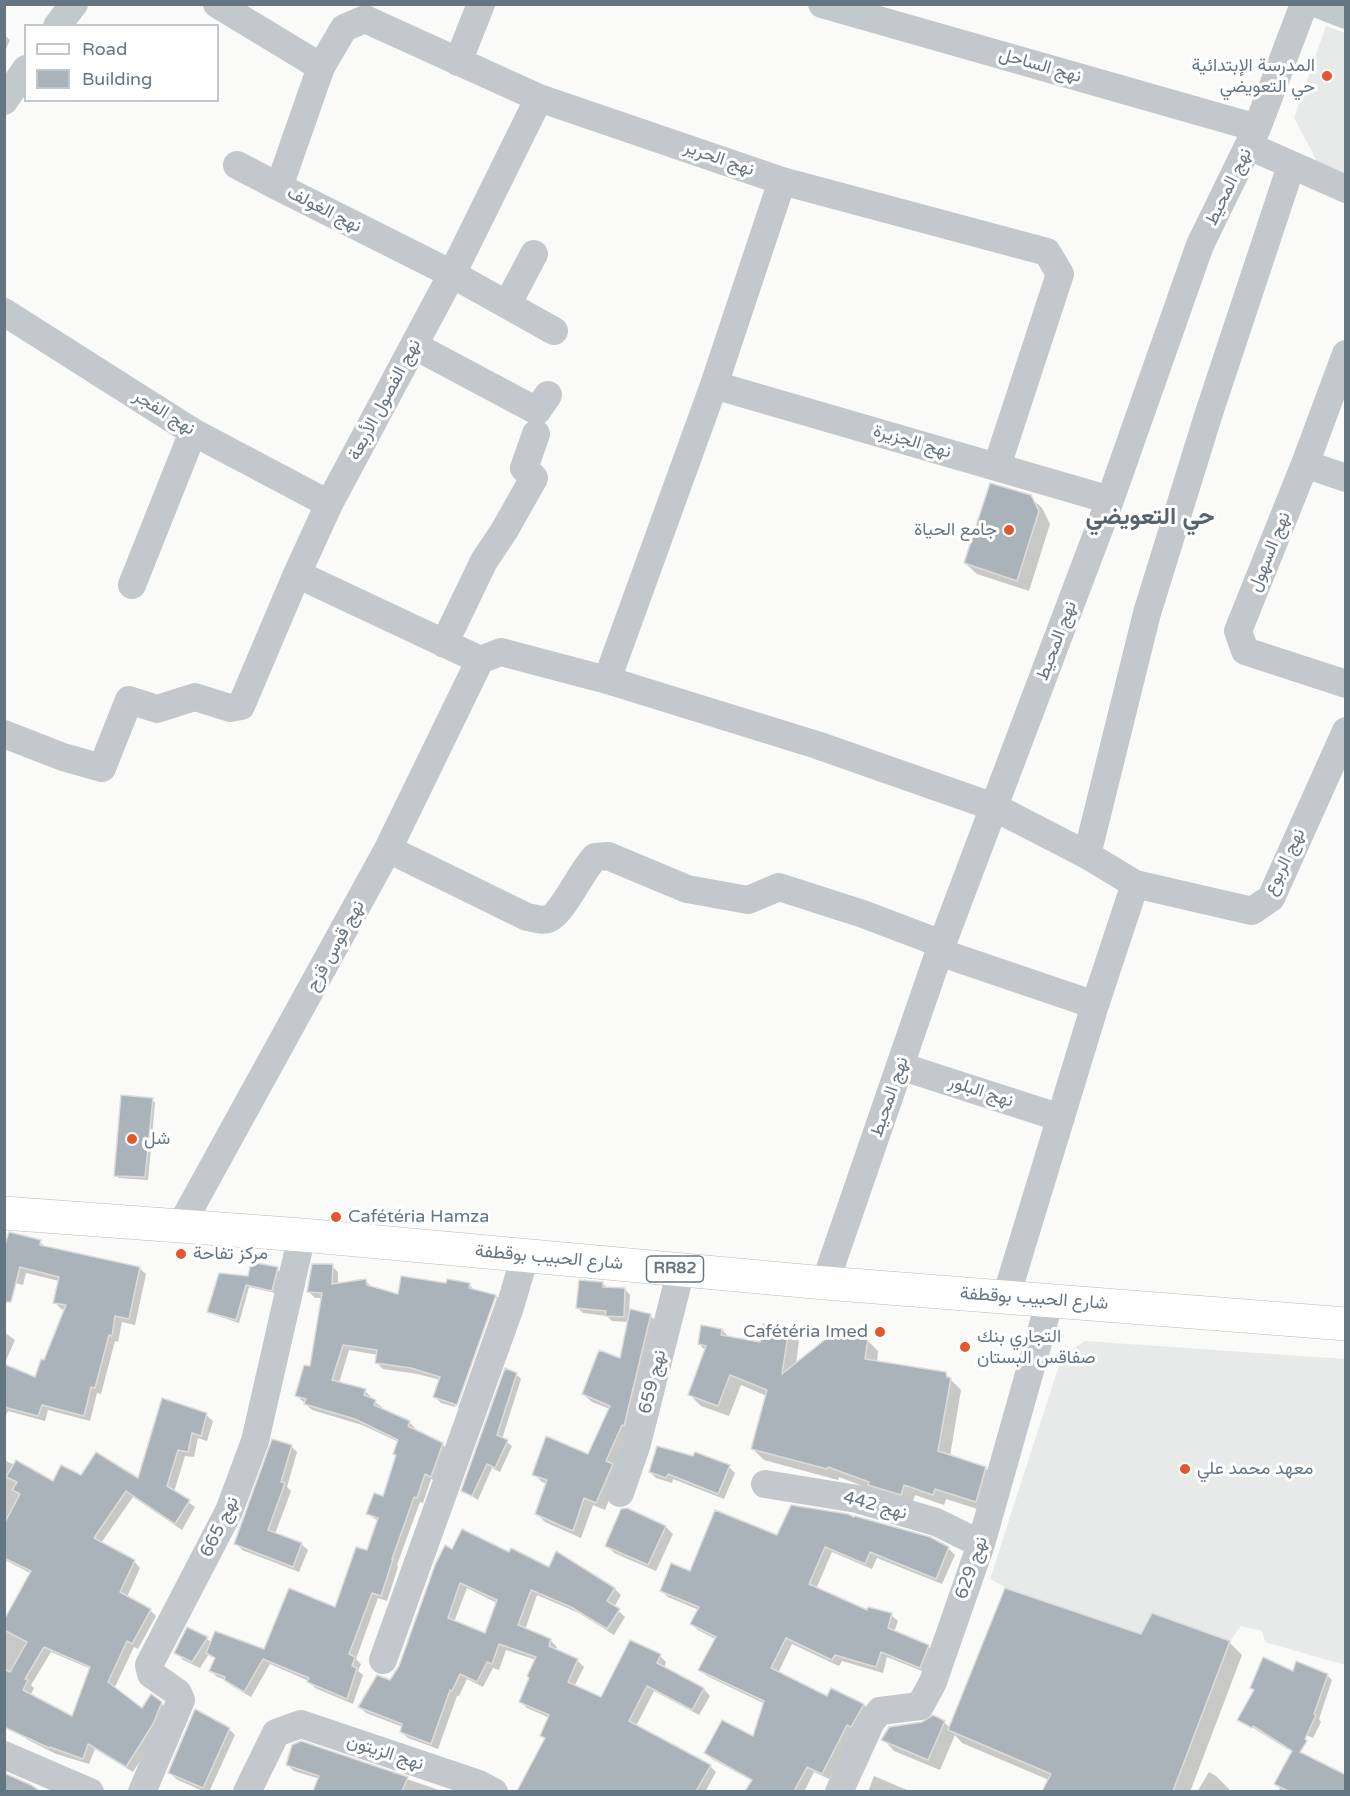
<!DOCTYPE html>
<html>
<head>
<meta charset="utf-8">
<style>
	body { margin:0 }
	#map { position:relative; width:1350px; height:1796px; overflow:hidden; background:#fafaf8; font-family:"Varela Round",sans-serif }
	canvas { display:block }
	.frame { position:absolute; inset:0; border:6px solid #657683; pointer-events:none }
	.legend { position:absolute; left:24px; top:24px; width:195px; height:78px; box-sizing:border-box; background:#fff; border:2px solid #c1c8cd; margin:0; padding:8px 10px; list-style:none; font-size:18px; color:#657683 }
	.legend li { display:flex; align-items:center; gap:12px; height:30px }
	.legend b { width:30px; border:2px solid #c1c8cd }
</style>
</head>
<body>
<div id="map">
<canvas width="1350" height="1796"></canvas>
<div class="frame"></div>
<ul class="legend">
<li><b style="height:8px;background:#fff"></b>Road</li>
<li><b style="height:16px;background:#aab3b9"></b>Building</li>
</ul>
</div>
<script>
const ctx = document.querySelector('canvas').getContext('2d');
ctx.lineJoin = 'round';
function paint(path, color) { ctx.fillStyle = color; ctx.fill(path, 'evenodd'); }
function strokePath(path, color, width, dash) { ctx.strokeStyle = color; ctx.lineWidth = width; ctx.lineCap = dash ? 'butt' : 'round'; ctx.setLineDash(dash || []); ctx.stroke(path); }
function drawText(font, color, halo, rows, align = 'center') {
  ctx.font = font + ' "Varela Round",Vazirmatn,sans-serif'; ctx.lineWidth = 6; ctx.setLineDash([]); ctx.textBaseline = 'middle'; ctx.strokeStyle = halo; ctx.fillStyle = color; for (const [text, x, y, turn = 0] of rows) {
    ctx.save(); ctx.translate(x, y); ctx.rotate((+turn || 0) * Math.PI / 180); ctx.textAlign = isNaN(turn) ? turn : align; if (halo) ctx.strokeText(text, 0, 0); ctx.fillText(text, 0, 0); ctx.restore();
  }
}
paint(new Path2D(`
	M1326,26L1345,33V173L1318,163L1294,118Z
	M1085,1341L1345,1359V1665L1265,1642L1262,1631L1241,1626L1230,1641L1152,1613L1141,1634L1012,1591L990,1579L1062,1356Z`), '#e8e9e9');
paint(new Path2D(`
	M4,35L10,40L4,53Z
	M1030,497L1042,508L1050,524L1029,591L977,574L965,563Z
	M152,1099L155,1103L148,1180L119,1178L116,1175Z
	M40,1242L47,1248L139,1268L146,1274L135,1325L122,1322L118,1342L115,1341L101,1394L97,1393L90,1421L48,1410L45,1421L8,1411L4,1420V1366L36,1379L66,1310L61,1309L55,1302L59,1281L26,1273L23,1285L4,1280Z
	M332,1266L338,1272V1284L366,1281L372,1287L399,1296L448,1285L469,1284L475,1291L496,1296L502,1302L463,1410L458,1408L497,1298H494L455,1407L441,1403L435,1397L440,1380L418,1374L383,1369L377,1363L378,1355L349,1350L339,1383L365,1391L371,1397V1399L382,1407L381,1409L409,1422L415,1428L414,1431L443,1445L449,1451L438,1482L431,1479L423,1503L420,1502L397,1565L398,1567L387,1601L378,1598L356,1659L361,1664L358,1671L363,1675L353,1704L315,1688L309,1681L270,1664L251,1697L232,1686L226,1680L217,1677L211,1671L216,1660L209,1654L200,1668L183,1660L176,1652L207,1639L212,1643L265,1651L336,1609L368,1552L378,1521L368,1514L384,1498L397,1456L399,1442L362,1425L312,1410L296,1395L311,1368L323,1298H315L309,1292Z
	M277,1269L280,1272L275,1293L249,1287L239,1323L212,1314L208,1311L249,1278Z
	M603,1284L608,1288L625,1289L630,1295L629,1311L650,1315L658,1324L620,1473L605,1510L593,1505L581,1538L545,1522L537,1514L547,1484L542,1482L534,1474L589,1456L610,1409L592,1402L583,1394L621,1360L629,1322L612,1321L607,1316L583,1313L578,1308Z
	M722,1330L729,1337L761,1343L788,1330L799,1341L796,1365L867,1340L878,1351L877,1363L945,1374L961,1390L950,1456L985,1468L996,1479L987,1512L946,1499L944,1505L915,1495L912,1505L839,1477L838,1480L764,1460L753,1449L767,1396L741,1385L729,1416L701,1406L690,1395L706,1351L699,1344Z
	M4,1332L15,1340L4,1365Z
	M516,1374L521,1379L502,1439L512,1446L500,1472L492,1468L478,1500L463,1490Z
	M206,1415L213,1421L207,1441L198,1438L194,1457L185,1456L174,1492L195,1507L182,1530L133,1497L101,1543L134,1561L140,1568L127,1597L150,1610L156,1616L138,1649L134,1647L114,1689L142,1710L161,1703L168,1710L159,1731L133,1772L95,1749L89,1764L56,1754L28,1740L4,1717V1623L32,1574L7,1561L4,1565V1460L53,1483L82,1477L139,1480ZM51,1652L91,1669L73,1718L30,1696L34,1688L31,1685Z
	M291,1446L297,1452L287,1487L291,1491L275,1534L301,1544L308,1550L299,1572L242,1550L236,1543Z
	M696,1454L729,1467L735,1473L724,1499L673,1479L672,1483L656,1478L650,1472L694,1458Z
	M626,1509L666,1527L673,1534L656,1571L614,1553L607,1545Z
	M778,1537L948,1548L955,1555L942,1584L877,1558L872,1569L832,1552L816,1589L868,1612L891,1615L898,1621L894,1632L928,1646L934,1653L927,1673L887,1657L883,1673L842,1661L839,1666L792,1644L778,1673L828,1698L832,1690L864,1705L870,1712L829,1779L814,1772L804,1792H775L758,1784L712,1759L706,1753L753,1738L765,1704L707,1676L700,1670L717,1640L698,1630L692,1624L699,1610L668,1597L662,1591L691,1573Z
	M453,1551L510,1554L550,1569L557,1553L615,1589L621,1595L614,1607L625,1617L614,1635L579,1613L537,1595L525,1630L551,1641L557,1647L556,1649L577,1660L584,1667L574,1687L602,1699L660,1656L666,1662L664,1668L704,1689L710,1696L699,1715L654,1691L636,1726L710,1766L716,1772L705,1792H519L546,1739L542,1736L550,1718L527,1708L521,1702L536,1660L506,1650L499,1670L493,1668L483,1687L467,1679L459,1696H457L438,1749L408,1738L401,1732L403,1727L366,1713L360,1707L391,1682ZM467,1588L497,1603L486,1635L454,1622Z
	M1142,1636L1229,1642L1242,1655L1190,1792H1044L1049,1780L962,1743L955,1735L940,1770L894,1751L883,1739L944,1722L950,1728Z
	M1294,1673L1327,1675L1332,1680L1319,1719L1321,1722L1313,1738L1296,1731L1287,1749L1239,1719Z
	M229,1729L235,1735L209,1792H205L176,1779L170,1773Z
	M301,1743L445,1792H318L316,1789L320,1779L294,1771L287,1765Z
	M1209,1772L1216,1776L1229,1789L1228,1792H1197Z
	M4,1774L42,1792H4Z
	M874,1776L907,1790L909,1792H868Z
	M1346,1780V1792H1315L1311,1789L1309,1792H1278L1280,1788L1276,1784Z`), '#0003');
const building = new Path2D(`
	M990,483L1031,495L1039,511L1017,581L964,563Z
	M121,1095L153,1098L145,1177L114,1176Z
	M9,1232L41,1240L40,1245L140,1267L129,1319L115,1316L112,1336L109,1335L95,1388L91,1387L84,1416L42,1405L38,1416L4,1407V1364L35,1377L41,1359L44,1360L66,1305L53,1303L59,1277L20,1267L11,1302H4V1247Z
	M251,1262L278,1267L272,1291L246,1285L236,1320L207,1312L219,1273L248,1276Z
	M312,1264H333L332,1284L366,1279L367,1285L398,1294L401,1276L446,1283L447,1279L470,1283L469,1288L496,1295L457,1405L433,1397L440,1377L411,1368L375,1363L377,1350L343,1345L332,1380L366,1389L364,1395L376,1400L374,1405L410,1421L408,1426L443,1443L431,1477L425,1474L417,1498L414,1497L392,1559H393L381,1596L372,1593L349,1654L355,1657L352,1666L357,1668L347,1699L307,1682L309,1678L263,1659L244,1692L224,1680L225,1677L209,1671L215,1658L206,1653L215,1631L264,1649L289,1588L335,1607L356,1547L367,1550L378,1518L366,1514L374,1493L383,1496L396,1455L393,1454L398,1440L355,1419L304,1404L306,1399L295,1396L304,1365L310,1366L322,1293L307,1292Z
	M579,1280L603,1282V1287L625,1288L624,1317L605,1316L606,1311L576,1308Z
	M630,1309L651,1314L624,1426L622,1425L606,1461L613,1464L596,1503L584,1498L573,1531L535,1514L547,1480L532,1475L546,1436L588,1454L610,1406L582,1394L599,1350L620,1358Z
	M763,1324L789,1328L782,1374L832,1334L868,1338L865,1359L946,1372L947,1377L951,1378L938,1451L986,1467L976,1502L935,1489L933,1495L904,1485L901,1495L868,1485L869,1482L828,1467L827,1469L751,1449L767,1390L730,1375L718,1406L688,1395L706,1346L698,1344L701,1325L722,1329L721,1335L760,1342Z
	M505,1368L517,1373L497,1435L508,1440L495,1468L487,1464L472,1496L461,1491Z
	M162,1398L207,1413L201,1436L192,1433L188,1452L178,1450L167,1486L190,1500L175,1524L126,1491L94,1538L135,1560L120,1592L151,1609L132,1644L127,1641L108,1682L142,1708L151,1694L162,1702L153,1724L126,1767L88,1744L83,1759L50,1747L49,1748L4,1727V1669L10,1672L27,1642L4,1630V1620L31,1571L4,1558V1524L20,1494L12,1490L17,1482L6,1477L16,1460L53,1481L61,1465L81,1475L96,1452L138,1478ZM44,1647L90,1667L72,1716L23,1690L28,1680L25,1679Z
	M272,1439L292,1445L281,1482L285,1483L268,1530L302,1543L293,1567L234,1544Z
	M657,1446L693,1456L695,1452L730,1465L718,1494L668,1474L666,1478L649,1472Z
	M791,1505L848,1514L854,1517L855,1516L930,1537L949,1547L936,1579L870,1552L865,1564L825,1547L809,1584L867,1610L868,1607L892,1613L888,1628L929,1645L920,1668L881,1652L876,1667L835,1655L832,1660L786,1638L771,1668L827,1696L831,1688L864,1704L851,1727L847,1725L822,1774L807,1767L794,1791H745L752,1780L704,1753L722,1720L753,1736L764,1701L698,1670L716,1637L690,1624L699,1607L660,1591L671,1563L690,1571L715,1510L777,1535Z
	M627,1508L666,1526L648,1565L605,1546L621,1509Z
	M462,1529L509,1552L511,1548L549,1567L556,1551L615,1588L607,1601L620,1609L607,1629L571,1607L531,1590L518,1625L551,1639L549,1646L578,1659L568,1682L601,1697L630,1640L661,1654L657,1663L704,1688L692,1710L647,1686L629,1721L711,1765L696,1791H517L545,1738L540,1736L549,1715L519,1702L529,1678L527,1676L536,1657L499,1644L492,1664L487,1662L477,1682L460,1674L452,1691L450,1690L431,1744L400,1732L402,1724L358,1707L377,1675L390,1680L399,1666L435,1565L445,1545L452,1549ZM460,1583L497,1600L485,1633L448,1618Z
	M1005,1588L1141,1634L1152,1613L1230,1641L1173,1791H1042L1051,1774L948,1730Z
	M187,1627L208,1637L192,1662L174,1653Z
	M1263,1657L1293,1671L1296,1661L1328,1674L1314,1714L1316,1715L1305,1739L1307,1741L1300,1752L1346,1775V1791H1288L1274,1784L1292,1751L1253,1726L1252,1728L1237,1720L1254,1690L1250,1688Z
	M195,1709L230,1728L203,1788L168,1773Z
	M933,1715L945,1721L928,1760L881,1740L889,1727L922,1722Z
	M301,1741L408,1777L402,1791H313L319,1776L286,1765L292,1745Z
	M4,1773L31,1785L40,1791H4Z`);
paint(building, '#aab3b9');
strokePath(building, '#dcdcda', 1.5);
const major = new Path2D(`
	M4,1213L302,1235L825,1283L1346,1324`);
strokePath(major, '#b5babe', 34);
strokePath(new Path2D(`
	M217,4L321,67L344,28L365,19L539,98L782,181L1047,252L1060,274L997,466
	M822,4L1257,128
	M1318,4L1346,15
	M57,26L74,4
	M458,62L481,4
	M321,67L279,187L452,274L554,331
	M4,101L26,69
	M1249,146L1346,189
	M237,165L279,187
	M507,305L534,254
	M4,312L193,432L329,504
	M415,346L537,411L548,395
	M1346,354L1305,464L1238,631L1245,651L1346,684
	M714,385L1110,500
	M1305,464L1346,478
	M297,574L480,660L501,652L607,680L817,745L994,807L1087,855L1135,884L1252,911L1271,898L1346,731
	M132,585L193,432
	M444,644L484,561L504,531L534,478L524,468L536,434
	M607,680L714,385L782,181
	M4,734L63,757L102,768L129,700L157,709L195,697L230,708L241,706L297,574L329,504L452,274L539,98
	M388,849L527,917C534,918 543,922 550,918C563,912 582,870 595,857L608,856L687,889L748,900L779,887L863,914L942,944
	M1087,855L1147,613L1208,416L1291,166
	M939,952L1095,1005
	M900,1066L1061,1118
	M180,1227L388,849L480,660
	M825,1283L942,944L1110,500L1200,245L1257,128L1304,4
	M1006,1297L1095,1005L1135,884
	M765,1484L857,1499L936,1522L981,1544
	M620,1493L636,1447L681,1270
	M383,1660L510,1307L525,1256
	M4,1755L90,1792
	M142,1792L181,1700L178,1693L151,1674L149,1665L229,1511L255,1441L302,1235
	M247,1792L276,1733L301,1724L479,1784L494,1792
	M839,1792L871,1722L880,1711L920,1706L933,1682L981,1544L1050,1300`), '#c3c8cc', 28);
strokePath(major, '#fff', 33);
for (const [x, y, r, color] of [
	[1327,76,6,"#e4572e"],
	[1009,530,6,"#e4572e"],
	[132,1139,6,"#e4572e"],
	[336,1217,6,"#e4572e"],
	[181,1254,6,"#e4572e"],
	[880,1332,6,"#e4572e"],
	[965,1347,6,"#e4572e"],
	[1185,1469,6,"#e4572e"]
]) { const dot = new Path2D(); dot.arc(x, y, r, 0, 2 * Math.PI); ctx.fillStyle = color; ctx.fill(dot); strokePath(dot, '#fff', 2); }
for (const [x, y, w] of [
	[675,1269,57]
]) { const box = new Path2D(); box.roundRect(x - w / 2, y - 13, w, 26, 4.5); ctx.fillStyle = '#fff'; ctx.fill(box); strokePath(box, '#657683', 1.5); }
drawText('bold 16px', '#657683', null, [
	["RR82",675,1269]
]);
drawText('18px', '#657683', '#fff', [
	["نهج الساحل",1040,66,16],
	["نهج الحرير",719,159,19],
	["نهج المحيط",1229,187,-64],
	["نهج الغولف",324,210,27],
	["نهج الفصول الأربعة",385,400,-62],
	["نهج الفجر",164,413,32],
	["نهج الجزيرة",912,442,16],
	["نهج السهول",1270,552,-68],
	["نهج المحيط",1057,641,-69],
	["نهج الربوع",1285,862,-64],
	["نهج قوس قزح",336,946,-61],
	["نهج البلور",981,1092,18],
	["نهج المحيط",890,1097,-71],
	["شارع الحبيب بوقطفة",549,1258,5],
	["شارع الحبيب بوقطفة",1034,1299,4],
	["نهج 659",653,1382,-76],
	["نهج 442",875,1506,15],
	["نهج 665",220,1527,-64],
	["نهج 629",972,1568,-71],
	["نهج الزيتون",385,1753,18]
]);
drawText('18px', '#657683', '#fff', [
	["المدرسة الإبتدائية",1315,66,"right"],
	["حي التعويضي",1315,87,"right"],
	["جامع الحياة",997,530,"right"],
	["شل",144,1139],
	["Cafétéria Hamza",348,1217],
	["مركز تفاحة",193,1254],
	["Cafétéria Imed",868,1332,"right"],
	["التجاري بنك",977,1337],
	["صفاقس البستان",977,1358],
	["معهد محمد علي",1197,1469]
], 'left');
drawText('bold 24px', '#57646e', '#fff', [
	["حي التعويضي",1150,518]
]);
</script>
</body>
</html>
